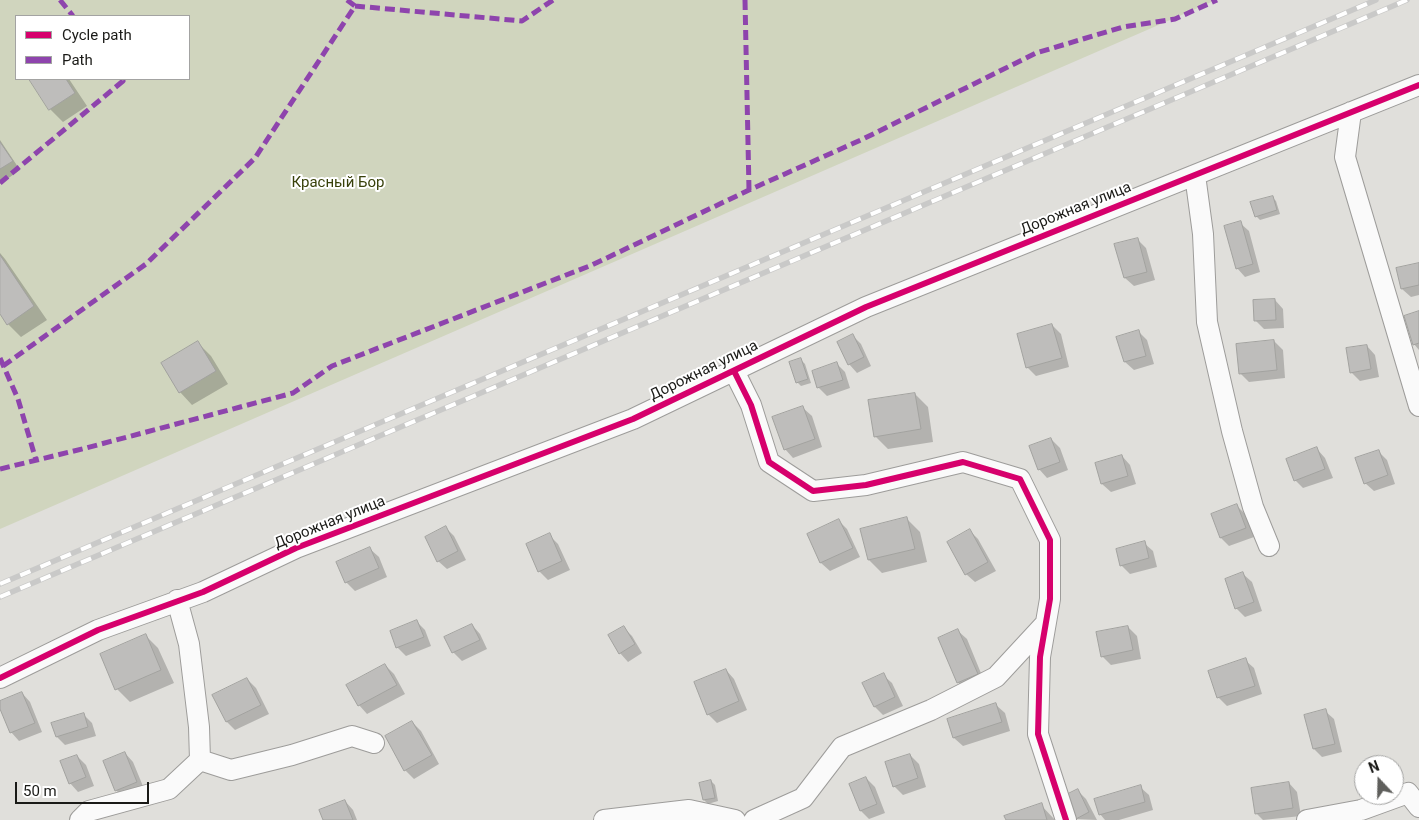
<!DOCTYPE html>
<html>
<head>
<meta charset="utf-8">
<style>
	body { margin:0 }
	#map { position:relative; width:1419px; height:820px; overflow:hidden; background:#e0dfdb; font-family:Roboto,sans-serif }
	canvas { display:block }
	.legend { position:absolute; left:15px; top:15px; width:175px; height:65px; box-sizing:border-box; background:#fff; border:1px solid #a3a3a2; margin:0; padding:6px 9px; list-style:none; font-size:15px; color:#1a1a17 }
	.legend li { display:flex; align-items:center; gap:10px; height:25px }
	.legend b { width:25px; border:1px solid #a3a3a2 }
	.north { position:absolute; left:1354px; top:755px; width:50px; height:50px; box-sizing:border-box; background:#fff; border:1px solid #a3a3a2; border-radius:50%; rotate:339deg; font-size:14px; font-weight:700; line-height:20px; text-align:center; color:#1a1a17 }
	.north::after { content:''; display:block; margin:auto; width:18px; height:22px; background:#5f5f5c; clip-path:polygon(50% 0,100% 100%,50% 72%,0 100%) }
	.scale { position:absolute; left:15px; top:782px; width:134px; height:22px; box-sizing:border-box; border:2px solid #1a1a17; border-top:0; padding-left:6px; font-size:15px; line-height:18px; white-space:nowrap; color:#1a1a17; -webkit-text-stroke:4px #fff; paint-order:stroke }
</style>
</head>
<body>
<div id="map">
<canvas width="1419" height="820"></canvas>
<ul class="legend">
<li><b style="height:6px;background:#d6006c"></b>Cycle path</li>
<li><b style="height:6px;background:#8e44ad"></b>Path</li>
</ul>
<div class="north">N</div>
<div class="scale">50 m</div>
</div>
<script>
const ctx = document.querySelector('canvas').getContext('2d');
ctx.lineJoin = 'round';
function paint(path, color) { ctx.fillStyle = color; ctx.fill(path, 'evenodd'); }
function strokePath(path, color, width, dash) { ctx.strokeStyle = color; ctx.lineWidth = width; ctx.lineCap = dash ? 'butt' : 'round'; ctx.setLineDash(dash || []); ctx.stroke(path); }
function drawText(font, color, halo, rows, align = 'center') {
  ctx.font = font + ' Roboto,sans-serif'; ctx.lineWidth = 4; ctx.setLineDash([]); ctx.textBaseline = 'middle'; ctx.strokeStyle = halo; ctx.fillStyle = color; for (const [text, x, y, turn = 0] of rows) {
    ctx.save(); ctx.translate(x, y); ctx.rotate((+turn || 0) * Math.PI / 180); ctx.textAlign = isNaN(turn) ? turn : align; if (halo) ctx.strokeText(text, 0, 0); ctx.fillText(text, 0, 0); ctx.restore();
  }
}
paint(new Path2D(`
	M0,0H1216L0,529ZM16,16H189V79H16Z`), '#d0d5be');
paint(new Path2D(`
	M30,79H69L87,106L63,122L50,109Z
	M0,140L20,170L0,184Z
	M1272,197L1276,201L1280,214L1260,220L1256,216Z
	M1240,223L1249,231L1260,272L1245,277L1237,268Z
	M1137,239L1146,248L1155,280L1134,286L1125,278Z
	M0,253L5,259L47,320L21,337L8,324L0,312Z
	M1419,264V295L1411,297L1402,289Z
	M1275,300L1283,309L1284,328L1264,329L1256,321Z
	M1419,312V350L1414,344Z
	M1052,325L1061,334L1069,367L1036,376L1027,367Z
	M1138,331L1147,340L1154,364L1134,370L1125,362Z
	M853,336L861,344L871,366L857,373L849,364Z
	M1274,341L1283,350L1285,378L1249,382L1240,373Z
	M198,343L211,356L228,384L192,405L180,392Z
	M1367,346L1375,355L1379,377L1360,381L1351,372Z
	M801,360L805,364L811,383L801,386L797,382Z
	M837,364L845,372L850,388L827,396L818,387Z
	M915,394L928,407L933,442L888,449L875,436Z
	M803,408L812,416L822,447L793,458L785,449Z
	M1051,439L1060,448L1068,470L1047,478L1039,469Z
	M1317,449L1325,458L1333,478L1303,488L1295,480Z
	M1378,451L1387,460L1395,484L1374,491L1365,483Z
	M1122,456L1130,465L1136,484L1111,492L1102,484L1096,464Z
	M1237,506L1245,514L1254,537L1229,546L1221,538Z
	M907,519L920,532L927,562L882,573L869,560Z
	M838,520L847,529L860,557L830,571L821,563L808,535Z
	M446,528L454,536L466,560L447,569L438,561Z
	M970,531L978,539L996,571L975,582L966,574Z
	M549,535L558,544L570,570L548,580L539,571Z
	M1144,543L1153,551L1157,567L1130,574L1121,565Z
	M370,549L379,557L387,577L355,591L346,582Z
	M1243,574L1252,582L1262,611L1245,617L1236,608Z
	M417,622L425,630L431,646L406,656L397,647Z
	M472,625L480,634L487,649L462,661L453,652Z
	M623,627L632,636L642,653L628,662L620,653Z
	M1128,627L1137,636L1141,659L1111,665L1102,656Z
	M958,631L967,639L985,683L966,691L958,682Z
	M145,635L158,648L174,683L130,702L117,689Z
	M1245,660L1254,668L1262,694L1227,706L1218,697Z
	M385,665L394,674L405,694L367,714L359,705Z
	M726,670L734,679L747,710L717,723L708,714Z
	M883,675L892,683L903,706L883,715L875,707L864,684Z
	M247,679L256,688L269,714L235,730L227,722L214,695Z
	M22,693L30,702L42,732L19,741L11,732L0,702Z
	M996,705L1005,713L1010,731L963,746L954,738L949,720Z
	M1325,711L1334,719L1342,752L1322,757L1314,749Z
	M83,714L92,723L96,736L65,745L57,737Z
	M412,722L421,731L439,764L414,779L405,770Z
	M125,753L133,762L145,791L124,799L116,790Z
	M910,755L919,764L926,787L903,795L894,786Z
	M77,756L86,765L94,786L78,792L70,783Z
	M866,778L875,787L885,813L869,819L861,811Z
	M711,781L715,785L718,801L708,804L704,800Z
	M1289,783L1297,792L1301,816L1263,820L1256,813Z
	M1140,787L1149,795L1153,810L1119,820H1105L1100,814Z
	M1078,791L1086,799L1097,820L1075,819Z
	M345,801L353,810L357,820H324Z
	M1041,805L1055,820H1007Z`), '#0003');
const building = new Path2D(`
	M29,79H66L75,93L49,110Z
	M0,142L13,161L0,169Z
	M1273,196L1277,210L1255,217L1250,202Z
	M1241,221L1253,264L1236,269L1224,226Z
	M1138,238L1147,272L1124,278L1114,244Z
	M0,255L34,306L7,325L0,314Z
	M1419,263V285L1401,289L1396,268Z
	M1275,299L1276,320L1254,321L1253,300Z
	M1419,311V343L1413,345L1404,316Z
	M1052,324L1062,358L1026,368L1017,334Z
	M1139,330L1146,356L1124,362L1116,337Z
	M853,334L864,357L848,365L837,342Z
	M1274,340L1277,370L1239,374L1236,344Z
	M198,341L216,371L179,393L161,363Z
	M1367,345L1371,369L1350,373L1346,348Z
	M801,358L808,379L796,383L789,362Z
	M837,362L843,380L817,388L812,371Z
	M915,393L921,429L874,437L868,400Z
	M803,406L815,439L784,450L772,417Z
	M1051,438L1060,462L1038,470L1029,446Z
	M1317,447L1325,469L1294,481L1286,459Z
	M1379,450L1388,475L1364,484L1355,458Z
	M1122,455L1128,476L1101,484L1095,463Z
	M1237,504L1246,528L1220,538L1211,514Z
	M907,517L915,549L868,560L860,529Z
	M839,519L853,548L820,563L807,534Z
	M446,526L458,551L437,562L425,537Z
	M970,529L988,562L965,575L947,542Z
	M550,533L562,561L538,572L526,544Z
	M1145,541L1149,558L1120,566L1116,549Z
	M370,547L379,568L345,583L336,562Z
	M1243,572L1254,602L1235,609L1225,579Z
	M417,620L424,637L396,648L390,631Z
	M472,624L480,640L452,653L444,637Z
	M624,626L635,644L619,654L608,635Z
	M1128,626L1133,650L1101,657L1096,632Z
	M958,629L978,674L957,683L938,638Z
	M146,634L161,670L115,690L100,654Z
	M1246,658L1255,686L1217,698L1208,671Z
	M385,664L397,685L358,706L346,685Z
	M726,669L739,701L707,715L694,682Z
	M884,673L895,697L874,707L862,683Z
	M247,678L261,705L226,722L212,695Z
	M22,692L35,723L10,733L0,709V701Z
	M996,703L1002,722L953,738L947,719Z
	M1326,709L1335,744L1313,749L1304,715Z
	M84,713L88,727L56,737L51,723Z
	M412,721L432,755L404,771L385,736Z
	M125,752L137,782L115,791L103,761Z
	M910,754L918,778L893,787L885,762Z
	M77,755L86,777L69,784L60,761Z
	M866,777L877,804L860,811L849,784Z
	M711,780L715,798L703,800L699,783Z
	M1364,780V790L1361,791L1359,781Z
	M1289,782L1293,808L1255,814L1251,788Z
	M1141,785L1145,802L1099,815L1094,799Z
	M1078,789L1089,812L1074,820L1062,797Z
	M345,800L353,820H323L319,810Z
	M1042,803L1047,820H1006L1004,816Z`);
paint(building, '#bebdbb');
strokePath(building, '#a2a29f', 1);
const street = new Path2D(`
	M1351,112L1345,157L1419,406
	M1195,175L1203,234L1207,322L1232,431L1253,507L1269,546
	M734,371L751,405L769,462L813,491L866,485L963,462L1020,479L1050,540V599L1040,657L1038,734L1066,820
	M0,678L98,630L203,592L296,548L633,419L866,307L1419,85
	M200,760L231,770L292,755L352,736L374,743
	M80,820L89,811L169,789L200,760L199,727L189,644L177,600
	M604,820L689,810L735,820
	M754,820L803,798L842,747L931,710L996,677L1046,623
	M1307,820L1361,810L1408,793L1419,807`);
strokePath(street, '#9d9c9a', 22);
strokePath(street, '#fafafa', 20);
const rail = new Path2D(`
	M0,584L1376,0
	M0,597L1407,0`);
strokePath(rail, '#c9c9c8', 5.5);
strokePath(rail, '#fff', 4, [11]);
strokePath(new Path2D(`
	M60,0L73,16
	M745,0L749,190
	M355,6L522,21L553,0
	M0,183L123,81L121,79
	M0,358L18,399L36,460
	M3,366L146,264L255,158L355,6L347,0
	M0,469L86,448L293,393L332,366L592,265L749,190L863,139L1036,53L1123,27L1175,19L1217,0`), '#8e44ad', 5, [10, 5]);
strokePath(new Path2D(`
	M734,371L751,405L769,462L813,491L866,485L963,462L1020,479L1050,540V599L1040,657L1038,734L1066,820
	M0,678L98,630L203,592L296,548L633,419L866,307L1419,85`), '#d6006c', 6);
drawText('15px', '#38410a', '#fff', [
	["Красный Бор",338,183]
]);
drawText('15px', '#1a1a17', '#fff', [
	["Дорожная улица",1076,209,-22],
	["Дорожная улица",704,371,-26],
	["Дорожная улица",330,523,-22]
]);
</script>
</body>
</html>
